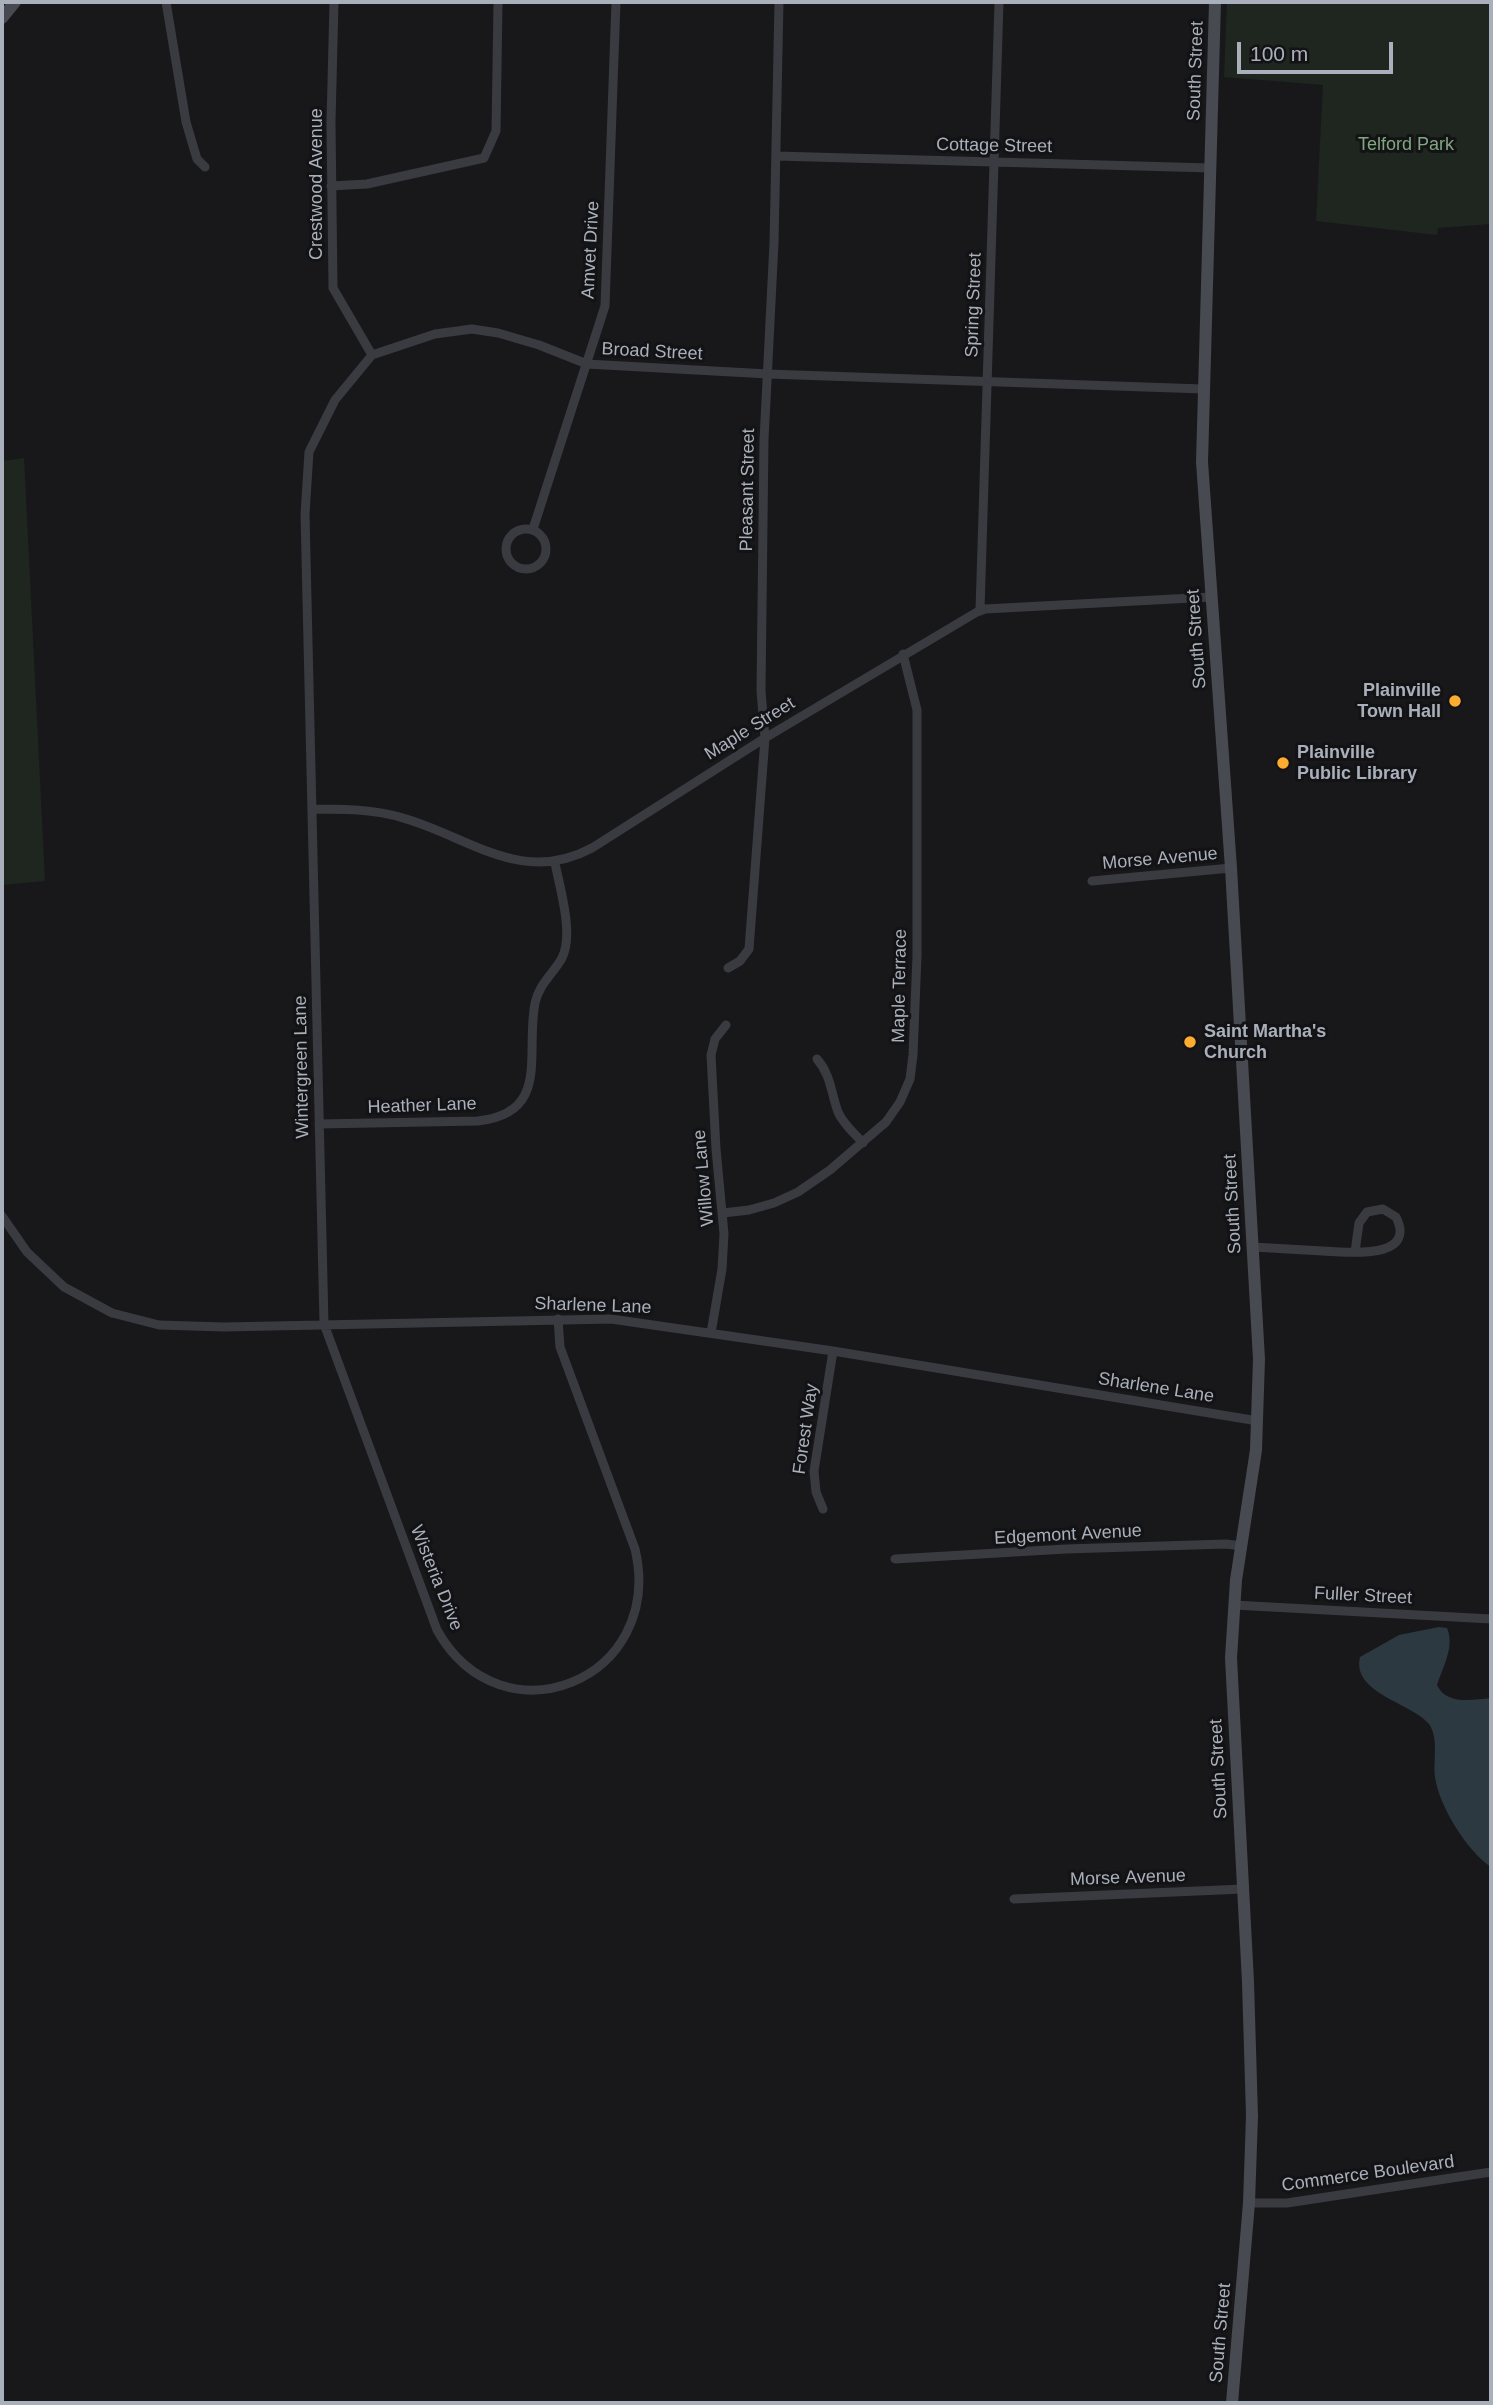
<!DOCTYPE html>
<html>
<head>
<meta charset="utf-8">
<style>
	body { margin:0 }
	#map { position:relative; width:1493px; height:2405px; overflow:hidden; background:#18181b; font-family:Helvetica,sans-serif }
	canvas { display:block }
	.frame { position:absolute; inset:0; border:4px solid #aab0bb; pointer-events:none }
	.scale { position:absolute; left:1237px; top:42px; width:156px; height:32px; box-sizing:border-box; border:4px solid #aab0bb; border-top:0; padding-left:9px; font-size:21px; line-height:24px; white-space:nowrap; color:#aab0bb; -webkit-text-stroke:5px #131316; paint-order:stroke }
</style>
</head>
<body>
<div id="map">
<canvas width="1493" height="2405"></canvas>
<div class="frame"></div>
<div class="scale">100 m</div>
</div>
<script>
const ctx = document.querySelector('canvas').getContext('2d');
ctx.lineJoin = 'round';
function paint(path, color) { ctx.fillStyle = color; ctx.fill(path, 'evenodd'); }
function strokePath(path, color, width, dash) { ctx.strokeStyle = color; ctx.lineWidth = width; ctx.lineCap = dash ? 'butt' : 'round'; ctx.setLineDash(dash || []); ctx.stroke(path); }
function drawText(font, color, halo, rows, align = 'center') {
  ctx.font = font + ' Helvetica,sans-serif'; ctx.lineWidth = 6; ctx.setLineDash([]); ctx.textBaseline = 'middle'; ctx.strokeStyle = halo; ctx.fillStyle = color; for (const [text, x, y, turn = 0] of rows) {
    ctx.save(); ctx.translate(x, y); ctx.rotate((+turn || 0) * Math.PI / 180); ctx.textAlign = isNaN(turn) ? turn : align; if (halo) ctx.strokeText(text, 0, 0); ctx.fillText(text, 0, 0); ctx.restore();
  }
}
paint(new Path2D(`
	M1227,2H1491V224L1438,228L1437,235L1316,221L1323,85L1224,77Z
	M24,458L45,881L2,885V461Z`), '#1e261f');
paint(new Path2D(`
	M1439,1627L1447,1628C1455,1646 1443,1667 1437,1685C1446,1705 1472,1700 1491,1698V1867C1467,1851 1439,1806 1435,1777C1433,1761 1439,1738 1429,1724C1412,1703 1351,1693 1360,1657L1399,1635Z`), '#2d3940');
strokePath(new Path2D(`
	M166,2L186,122L197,159L205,167
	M334,2L331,122L333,288L372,355
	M776,156L1211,168
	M331,186L367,184L484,158L496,131L498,2
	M506 549a20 20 0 1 1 40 0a20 20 0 1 1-40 0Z
	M533,529L605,306L616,2
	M980,610L999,2
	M312,809C343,809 374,809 403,818C470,837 521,886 592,848L765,738L977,612L985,609L1211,597
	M1092,881L1231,868
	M728,968L740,961L749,949L765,738L761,691L764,440L774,243L779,2
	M817,1059C831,1075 831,1093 838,1112C843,1124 855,1134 863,1143
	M319,1124L478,1121C551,1113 525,1054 535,1003C539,984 553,974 562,958C574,934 560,889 555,863
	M723,1213L749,1210L774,1203L798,1192L830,1170L886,1122L900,1102L910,1079L913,1055L917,956V710L903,654
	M2,1216L27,1252L64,1287L112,1313L159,1325L224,1327L611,1319L833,1351L1258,1421
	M1253,1247L1340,1252C1362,1253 1415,1255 1396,1217L1383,1209L1367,1212L1359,1223L1355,1252
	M558,1319L560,1347L635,1549C666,1680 502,1746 437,1630L324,1324L305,514L309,452L335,400L372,355L435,334L472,329L498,333L539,345L587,364L768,374L1203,389
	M711,1333L722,1269L724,1234L716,1149L711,1055L715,1039L726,1025
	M823,1509L816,1492L814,1471L833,1351
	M895,1559L1066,1549L1226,1544L1242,1546
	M1234,1605L1491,1619
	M1014,1899L1243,1889
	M1249,2203H1287L1491,2172`), '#393b40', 9);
strokePath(new Path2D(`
	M1215,2L1202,462L1231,868L1259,1359L1256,1450L1236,1580L1231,1658L1248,1982L1252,2116L1249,2203L1232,2403
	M2,18L15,2`), '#474a50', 12);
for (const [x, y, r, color] of [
	[1455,701,7,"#fcad2f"],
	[1283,763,7,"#fcad2f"],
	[1190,1042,7,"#fcad2f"]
]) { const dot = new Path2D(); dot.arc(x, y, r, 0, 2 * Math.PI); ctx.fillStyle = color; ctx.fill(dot); strokePath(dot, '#131316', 2.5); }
drawText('18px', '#aab0bb', '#131316', [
	["South Street",1196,71,-88],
	["Cottage Street",994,146,1],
	["Crestwood Avenue",317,184,-90],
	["Amvet Drive",591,250,-87],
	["Spring Street",974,305,-88],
	["Broad Street",652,352,3],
	["Pleasant Street",748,490,-89],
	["South Street",1197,639,-94],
	["Maple Street",750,729,-32],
	["Morse Avenue",1160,859,-5],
	["Maple Terrace",900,986,-89],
	["Wintergreen Lane",302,1067,-91],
	["Heather Lane",422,1106,-2],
	["Willow Lane",704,1178,-95],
	["South Street",1233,1204,-93],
	["Sharlene Lane",593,1306,2],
	["Sharlene Lane",1156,1388,9],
	["Forest Way",806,1429,-82],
	["Edgemont Avenue",1068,1535,-3],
	["Wisteria Drive",436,1578,68],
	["Fuller Street",1363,1596,3],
	["South Street",1219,1769,-93],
	["Morse Avenue",1128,1878,-2],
	["Commerce Boulevard",1368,2174,-8],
	["South Street",1221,2333,-85]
]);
drawText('18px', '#80a780', '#131316', [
	["Telford Park",1406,145]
]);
drawText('bold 18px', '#aab0bb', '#131316', [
	["Plainville",1441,691,"right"],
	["Town Hall",1441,712,"right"],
	["Plainville",1297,753],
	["Public Library",1297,774],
	["Saint Martha's",1204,1032],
	["Church",1204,1053]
], 'left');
</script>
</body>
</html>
